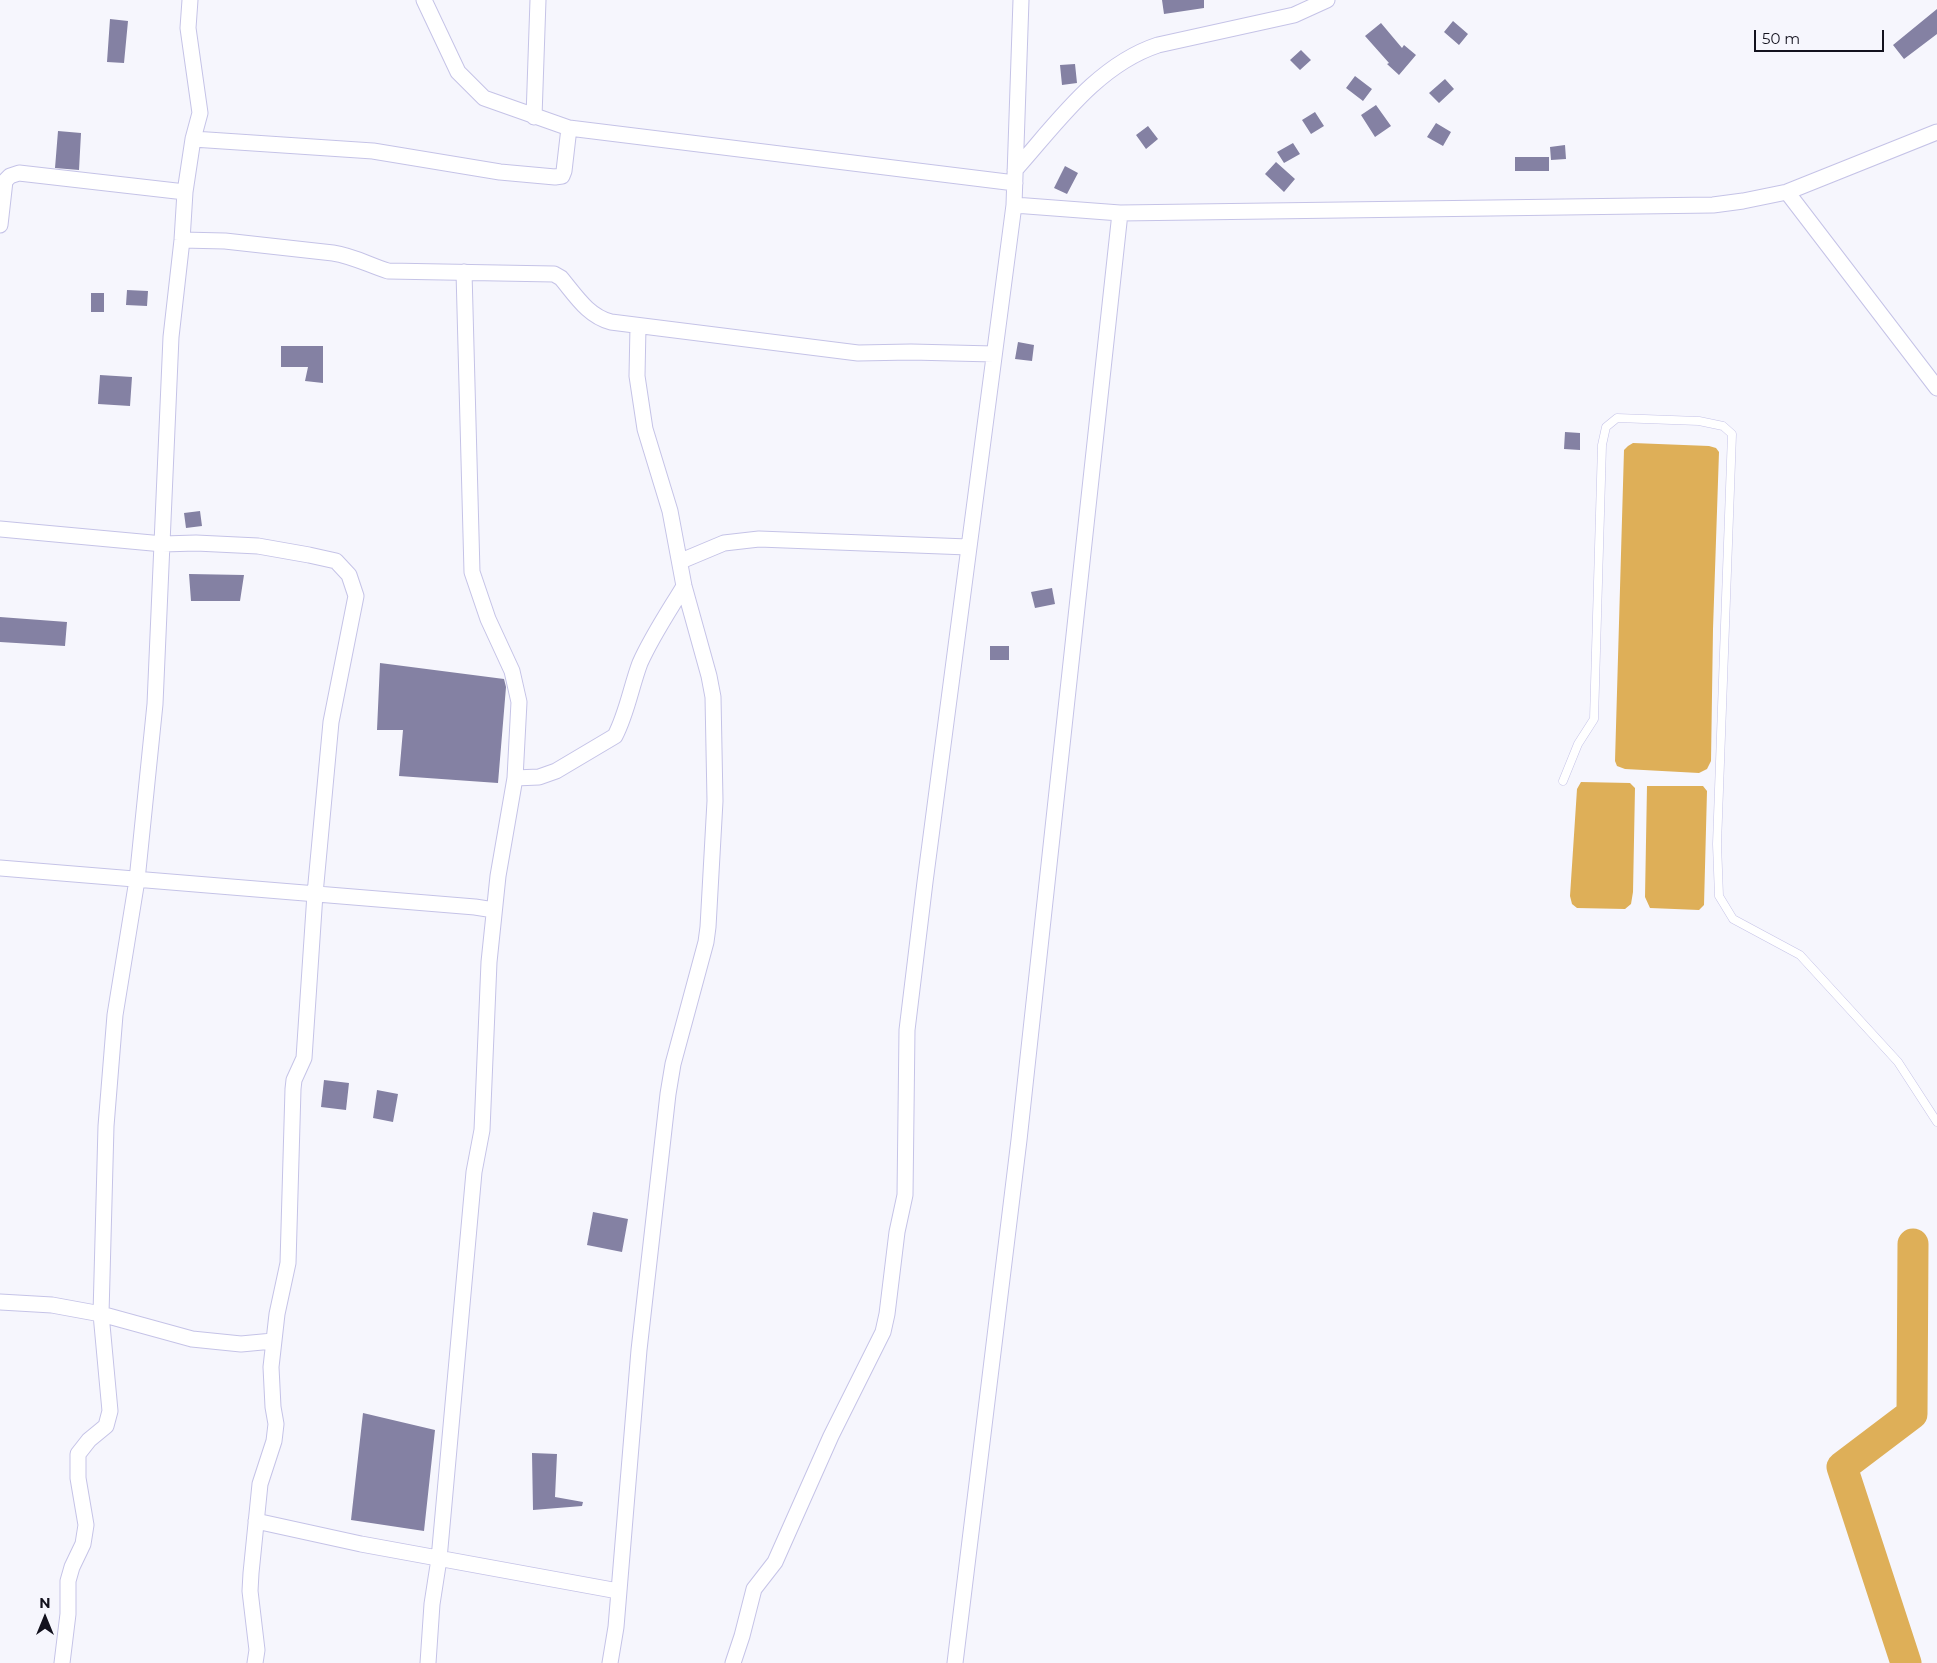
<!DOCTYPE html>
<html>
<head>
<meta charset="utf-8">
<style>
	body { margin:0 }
	#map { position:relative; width:1937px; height:1663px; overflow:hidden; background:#f6f6fd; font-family:Montserrat,sans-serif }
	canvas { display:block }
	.north { position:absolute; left:20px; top:1593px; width:50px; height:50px; -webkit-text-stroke:4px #f6f6fd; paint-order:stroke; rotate:0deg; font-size:14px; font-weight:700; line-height:20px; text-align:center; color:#13121e }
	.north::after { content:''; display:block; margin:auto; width:18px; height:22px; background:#13121e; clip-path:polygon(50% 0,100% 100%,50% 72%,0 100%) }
	.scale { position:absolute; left:1754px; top:30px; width:130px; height:22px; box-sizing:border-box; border:2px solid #13121e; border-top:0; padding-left:6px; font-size:15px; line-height:18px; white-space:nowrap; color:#13121e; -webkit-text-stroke:4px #f6f6fd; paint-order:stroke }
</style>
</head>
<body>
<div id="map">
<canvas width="1937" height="1663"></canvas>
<div class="north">N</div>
<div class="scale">50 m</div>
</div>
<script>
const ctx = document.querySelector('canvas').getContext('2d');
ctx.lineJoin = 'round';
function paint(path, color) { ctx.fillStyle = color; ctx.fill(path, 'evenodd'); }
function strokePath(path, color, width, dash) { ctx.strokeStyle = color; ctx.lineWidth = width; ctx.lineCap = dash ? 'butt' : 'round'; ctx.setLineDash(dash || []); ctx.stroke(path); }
paint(new Path2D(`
	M1633,443L1709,446L1716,448L1719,452L1713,629L1711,761L1707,769L1699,773L1625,769L1617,766L1615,761L1624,450L1628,446Z
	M1581,782L1630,783L1635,788L1633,892L1631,904L1625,909L1577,908L1572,904L1570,896L1577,789Z
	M1647,786H1703L1707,791L1704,905L1699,910L1650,908L1645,897Z`), '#deaf58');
strokePath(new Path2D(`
	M1906,1663L1842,1467L1912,1414L1913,1244`), '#deaf58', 31);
paint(new Path2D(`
	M1162,0H1204V8L1164,14Z
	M1937,9V34L1904,59L1893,45Z
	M110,19L128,21L124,63L107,62Z
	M1453,21L1468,34L1459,45L1444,32Z
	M1381,23L1402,48L1404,45L1416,55L1399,75L1387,64L1389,63L1365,36Z
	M1301,50L1311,60L1300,70L1290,60Z
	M1075,64L1077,83L1062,85L1060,65Z
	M1355,76L1372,89L1363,101L1346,88Z
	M1445,79L1454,89L1439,103L1429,93Z
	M1376,105L1391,126L1375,137L1361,115Z
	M1315,112L1324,126L1311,134L1302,120Z
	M1436,123L1451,132L1443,146L1427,137Z
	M1148,126L1158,139L1146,149L1136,135Z
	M58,131L81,133L79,170L55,168Z
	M1293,143L1300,154L1284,163L1277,152Z
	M1565,145L1566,159L1551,160L1550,147Z
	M1515,157H1549V171H1515Z
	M1276,162L1295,179L1284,192L1265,174Z
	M1065,166L1078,173L1067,194L1054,188Z
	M127,290L148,291L147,306L126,305Z
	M91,293H104V312H91Z
	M1018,342L1034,345L1032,361L1015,359Z
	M281,346H323V383L305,381L308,367H281Z
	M100,375L132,377L130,406L98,404Z
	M1565,432L1580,433V450L1564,449Z
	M200,511L202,526L186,528L184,513Z
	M189,574L244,575L240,601H191Z
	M1052,588L1055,604L1035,608L1031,592Z
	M0,617L67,622L65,646L0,642Z
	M990,646H1009V660H990Z
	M380,663L504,679L506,687L498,783L399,776L403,730H377Z
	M324,1080L349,1083L346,1110L321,1107Z
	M377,1090L398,1094L393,1122L373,1118Z
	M593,1212L628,1219L622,1252L587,1245Z
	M363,1413L435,1430L424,1531L351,1520Z
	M532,1453L557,1454L555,1497L583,1502L582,1506L533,1510Z`), '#8481a3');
const lane = new Path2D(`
	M1563,781L1578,744L1594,719L1602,445L1606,427L1617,418L1699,421L1723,426L1732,434L1717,844L1719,896L1733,919L1800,955L1898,1062L1937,1122`);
const street = new Path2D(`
	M424,0L458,72L484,98L569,128L1015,183
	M534,117L538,0
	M193,139L373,151L500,172L555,177L562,176L564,171L569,128
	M1015,170C1057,123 1097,65 1158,45L1294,15L1327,0
	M1787,192L1937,388
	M1014,205L1120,213L1713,205L1743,201L1787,192L1937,132
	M0,225L5,181L10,176L19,173L185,192
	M182,240L225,241L333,253C353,256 369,265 388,271L554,274L561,278C576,296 588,316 611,322L858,353L911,352L994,354
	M0,529L163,544L196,543L258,546L309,555L336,561L349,575L356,596L331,722L315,894L304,1058L294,1080L293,1089L288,1263L277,1314L271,1367L273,1407L276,1424L274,1441L260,1484L251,1573L250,1591L257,1650L255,1663
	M681,561L724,543L759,539L968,547
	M515,778L539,777L556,771L615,736C627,713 631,687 640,663C652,636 669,611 684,586
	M0,868L475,907L494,910
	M0,1302L52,1305L101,1314L192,1339L241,1344L273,1341
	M256,1521L361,1544L618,1591
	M62,1663L68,1614V1581L72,1567L83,1544L86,1525L78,1478V1454L89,1440L106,1426L110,1411L101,1314L106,1126L115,1015L137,880L155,704L171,337L182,240L185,192L193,139L200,113L188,28L190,0
	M428,1663L432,1604L439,1559L474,1172L482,1130L489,962L498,876L515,778L519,702L512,671L488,619L472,572L464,272
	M610,1663L616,1627L639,1350L668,1094L673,1064L706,942L708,927L715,801L713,697L709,676L684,586L670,511L645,429L637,376L638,326
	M733,1663L742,1636L754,1589L775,1562L831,1436L883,1332L887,1314L897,1232L905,1195L907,1030L925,882L1014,205L1021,0
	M955,1663L1019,1140L1120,213`);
strokePath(lane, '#c5c3e7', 9);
strokePath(street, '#c5c3e7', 17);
strokePath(lane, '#fff', 8);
strokePath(street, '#fff', 15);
</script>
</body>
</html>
